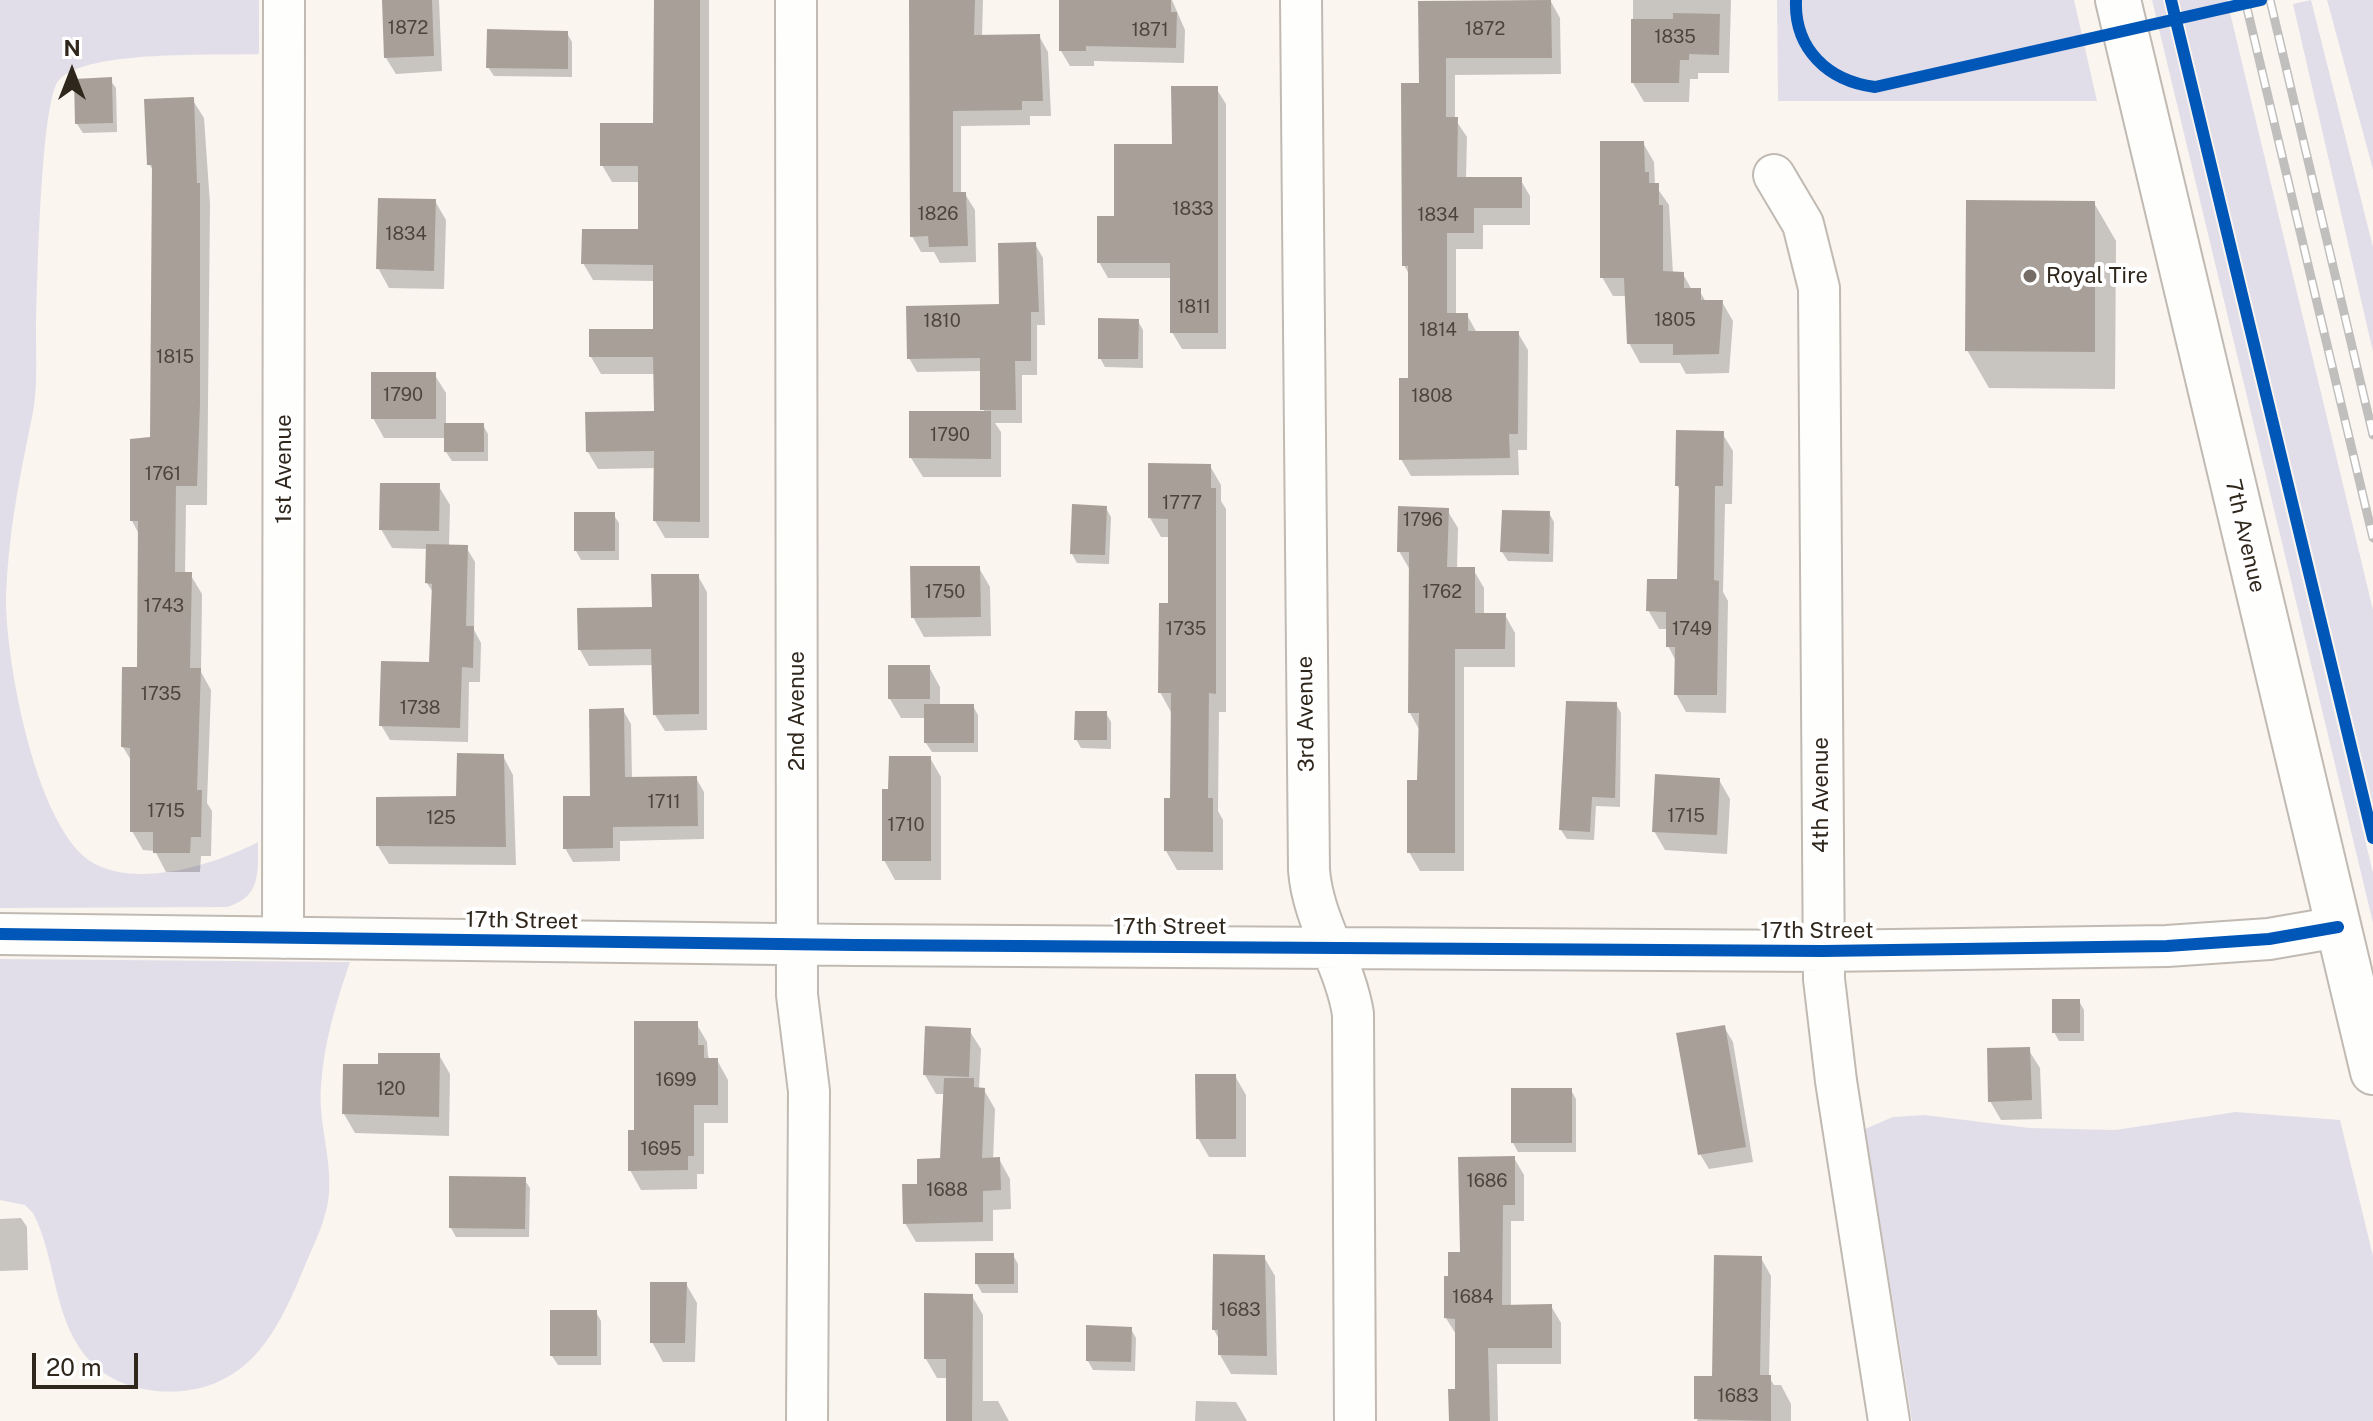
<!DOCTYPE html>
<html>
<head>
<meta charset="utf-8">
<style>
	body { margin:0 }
	#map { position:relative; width:2373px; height:1421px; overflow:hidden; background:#faf5ef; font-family:"Public Sans",sans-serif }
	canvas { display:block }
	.north { position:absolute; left:32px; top:32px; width:80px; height:80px; -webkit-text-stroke:6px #fff; paint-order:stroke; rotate:0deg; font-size:22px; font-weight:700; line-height:32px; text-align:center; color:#2f261c }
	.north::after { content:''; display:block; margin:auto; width:28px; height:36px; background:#2f261c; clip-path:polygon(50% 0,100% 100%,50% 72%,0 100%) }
	.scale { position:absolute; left:32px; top:1353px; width:106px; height:36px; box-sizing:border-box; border:4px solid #2f261c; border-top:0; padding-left:10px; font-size:24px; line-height:28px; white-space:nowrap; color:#2f261c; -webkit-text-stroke:6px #fff; paint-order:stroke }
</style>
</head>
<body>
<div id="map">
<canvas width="2373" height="1421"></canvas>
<div class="north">N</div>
<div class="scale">20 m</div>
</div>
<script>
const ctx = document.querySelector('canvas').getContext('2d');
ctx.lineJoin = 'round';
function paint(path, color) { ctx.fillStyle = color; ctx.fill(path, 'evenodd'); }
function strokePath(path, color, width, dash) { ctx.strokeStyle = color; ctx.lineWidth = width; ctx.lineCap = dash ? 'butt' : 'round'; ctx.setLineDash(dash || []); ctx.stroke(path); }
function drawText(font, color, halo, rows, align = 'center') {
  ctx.font = font + ' "Public Sans",sans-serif'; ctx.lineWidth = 8; ctx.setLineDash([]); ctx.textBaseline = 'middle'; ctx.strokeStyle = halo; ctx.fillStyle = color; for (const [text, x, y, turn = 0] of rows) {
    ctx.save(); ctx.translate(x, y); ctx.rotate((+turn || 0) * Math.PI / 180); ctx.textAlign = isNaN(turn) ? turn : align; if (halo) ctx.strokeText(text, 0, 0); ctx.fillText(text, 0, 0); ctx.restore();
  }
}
paint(new Path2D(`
	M0,0H259V54C215,56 88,49 59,80C40,100 37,294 36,332C36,362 38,393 31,422C19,480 8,536 6,596C5,658 36,833 95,864C141,888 216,864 258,842C258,873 261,897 227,907L0,908Z
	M1777,0H2074L2097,101H1778Z
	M2152,0H2163L2373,873V923Z
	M2179,0H2227L2373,610V804Z
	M2311,0L2373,247V352L2293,4Z
	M2327,0H2373V170L2368,151Z
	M0,959L350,962C336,1003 324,1042 321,1086C318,1122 332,1158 329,1194C327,1218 315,1242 306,1263C281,1323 256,1383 183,1391C149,1394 113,1386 89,1360C52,1319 57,1259 33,1213L25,1205L0,1200Z
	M2236,1112L2340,1120L2373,1256V1421H1912L1865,1129L1893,1117L1924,1115L2030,1128L2115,1130Z`), '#e2dee9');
paint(new Path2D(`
	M386,0H439L442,71L396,74L386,58Z
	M657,0H709V538H665L655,521L656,468L598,469L588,452L656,413L655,374H601L591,357L655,331V281L593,280L583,263L640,232V182H612L602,165L655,125Z
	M911,0H983L982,37L1039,36L1048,52L1051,116H1030V125L961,126V194H965L975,210L976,262L940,263L934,252H921L912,236Z
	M1061,0H1172L1185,30L1184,63L1094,61V66H1070L1061,51Z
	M1550,0L1560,18L1561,74L1455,75V119L1467,137L1466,179H1520L1530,196V225H1483V249H1456V315H1467L1477,333H1518L1528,350L1527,450H1518L1519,475L1411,476L1401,459L1410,380V276L1404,265L1421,85L1420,3Z
	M1633,0H1731L1729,73H1698V79H1690L1689,102H1644L1633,83Z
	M567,33L572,42V77L494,76L488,67Z
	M110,80L116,88L117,132L83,133L77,124Z
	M1216,88L1226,104V349H1182L1172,332V278H1108L1099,262L1116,218Z
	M192,99L204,118L210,204L207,505H186L185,574H190L202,594L201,672L211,690L207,803L212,811L211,856H201L200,872H166L155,851L143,850L132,831V762L123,747L139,669L140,536L132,521L151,439L154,172L149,164Z
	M1643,143L1654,162L1655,185L1669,205L1673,274H1683L1692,290H1699L1706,302H1722L1733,321L1729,373L1686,374L1680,363H1640L1629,343L1627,296H1613L1602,277Z
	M435,201L446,220L444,289L389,288L378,268Z
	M2094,203L2116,241L2115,389L1989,388L1967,350Z
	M1035,244L1043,258L1045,325H1037V375H1022V423H995L1001,432V477H923L911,458L984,413L982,371L917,372L909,358L1001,306Z
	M1138,321L1143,330V368L1105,367L1100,358Z
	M434,374L446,393V425H483L488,434V461H452L446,452V438H384L373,418Z
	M1722,433L1733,451L1732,504H1725L1723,592L1728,601L1726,713L1686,712L1676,694V661L1668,646V629H1659L1648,610L1679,582L1681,492L1677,485Z
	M1210,466L1221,485V501L1226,509V712H1219L1218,811L1223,820V870H1177L1166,851L1172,800L1171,712L1160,692L1170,605V537H1161L1150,518Z
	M438,485L450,505L449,547H466L475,562L474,630L481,643L480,682H469L468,742L390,740L381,725L431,664L434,594L427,583L428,549L392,548L381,529Z
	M1106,508L1111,517L1109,564L1077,563L1072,554Z
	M1447,510L1458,528L1457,569H1473L1484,588V615H1505L1515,633V667H1464V871H1420L1409,852L1419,782L1420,731L1410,713V570L1399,551Z
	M1549,513L1554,522L1553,562L1508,561L1502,552Z
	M613,514L619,523V560H581L576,551Z
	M979,568L990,587L991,636L924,637L913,617Z
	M698,576L707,592V730L665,731L655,715L654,665L589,666L580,650L654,609Z
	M929,667L940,687V706H973L978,715V752H932L926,743V718H901L890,699Z
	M1616,704L1621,713L1620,807L1596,806L1594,840L1567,839L1561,830Z
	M623,710L631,724L632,779L696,778L704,792V839L620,841V861L573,862L565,848L592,798Z
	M1106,713L1111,722V749L1081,748L1076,739Z
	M503,756L513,775L516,865L389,864L378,846L458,798Z
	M930,758L941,777V880H895L884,860L890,791Z
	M1719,780L1730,799L1727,854L1665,850L1654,831Z
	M2079,1001L2084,1010V1041H2059L2054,1032Z
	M696,1023L707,1042L708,1056L710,1060H717L728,1080V1123H704V1174H697V1189L641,1190L630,1170Z
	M1724,1027L1733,1042L1753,1162L1709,1169L1700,1154Z
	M969,1030L981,1049L979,1089L984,1090L995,1109L993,1160L999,1159L1010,1179L1011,1209L993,1210V1241L916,1242L905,1223L919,1186L942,1160L945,1094H936L925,1075Z
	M2028,1049L2040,1068L2042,1119L2001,1120L1990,1101Z
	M439,1055L450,1074L449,1136L355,1133L344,1114L380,1066Z
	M1235,1076L1246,1095V1157H1209L1198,1138Z
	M1571,1090L1576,1099V1152H1518L1513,1143Z
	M1514,1158L1524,1175V1221H1511V1307L1551,1306L1561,1323V1364H1497L1498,1421H1451L1457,1391V1336L1446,1318L1450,1278Z
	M524,1179L530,1188L529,1237H456L451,1228Z
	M21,1218L27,1227L28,1270L0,1271V1219Z
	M1013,1255L1018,1264V1293H982L977,1284Z
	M1264,1257L1275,1276L1277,1375L1231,1374L1220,1355V1341L1214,1330Z
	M1761,1258L1771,1276L1769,1377L1774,1385H1781L1791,1404V1421H1697Z
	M686,1284L697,1303L695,1362H663L652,1342Z
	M972,1296L983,1315V1401H998L1009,1421H948V1378H937L926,1359Z
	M596,1312L601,1321V1365H558L552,1356Z
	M1131,1329L1136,1338L1135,1371L1093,1370L1088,1361Z
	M1196,1401L1236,1402L1247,1421H1195Z`), '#0003');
paint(new Path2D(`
	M382,0H432L434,56L384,58Z
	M654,0H700V522L653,521L654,451L586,452L585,412L654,411L653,357H589V329H653V265L581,264L582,229H638V166H600V123H653Z
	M909,0H975L974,35L1040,34L1043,101H1022V110L953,111V192H966L968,246L929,247L928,236L910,237Z
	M1059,0H1171V12H1177L1176,48L1086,46V51H1059Z
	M1551,0L1552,58H1446V117H1458L1457,177H1522V208H1474V233H1447V313H1468V331H1519L1518,434H1509L1510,458L1399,460V378H1408V266H1402L1401,83H1419L1418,1Z
	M1673,13L1720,14L1719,55L1689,54V60H1680L1679,83H1631V19H1673Z
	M487,29L568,31V69L486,68Z
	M112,77L113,123L75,124L74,79Z
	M1171,86H1218V333H1170V263H1097V216H1114V144H1172Z
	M194,97L197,183H200V404L197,486H176L175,572H192L190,668H201L197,790H202L201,837H191L190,853H153V832H130V748L121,747L122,667H137L138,521H130V439L150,437L152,165H147L144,99Z
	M1600,141H1644L1645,172H1649V183H1659V205H1663V271L1684,272V288H1701V300H1723L1719,354L1673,355V344H1627L1624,278H1600Z
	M378,198L436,199L434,271L376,269Z
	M1966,200L2095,201V352L1965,351Z
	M1036,242L1039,312H1031V361H1015L1016,410H980V358L907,359L906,306L999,304L998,243Z
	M1098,318L1139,319L1138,359H1098Z
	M371,372H436V419H371Z
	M909,411H991V459L909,458Z
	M444,423H484V452H444Z
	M1676,430L1724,431L1723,486H1715L1714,580L1719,581L1717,695H1674L1675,647H1666V612L1646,611L1647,579H1677L1679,486H1675Z
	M1148,463L1211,464V488H1216V694L1209,693L1208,798H1213V852L1164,851V798H1170L1171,693H1158L1159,603H1168V519L1148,518Z
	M380,483H440L439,531L379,530Z
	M1072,504L1107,506L1105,555L1070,554Z
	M1398,506L1449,508L1447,567H1475V613H1506L1505,649H1455V853H1407V780H1417L1419,713H1408L1409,552H1397Z
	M1502,510L1550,511L1549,554L1500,552Z
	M574,512H615V551H574Z
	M426,544L468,545L466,626H474L473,668L462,667L460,728L379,726L381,661L429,662L432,584L425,583Z
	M910,566H980L981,617L911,618Z
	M651,574H699V714L653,715L651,649L578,650L577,608L652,607Z
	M888,665H930V699H888Z
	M1566,701L1617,702L1615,798L1592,797L1590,832L1559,830Z
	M924,704H974V743H924Z
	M624,708L625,777L697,776L698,826L613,827V848L563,849V796H590L589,709Z
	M1075,711H1107V740H1074Z
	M457,753L504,754L506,847L376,846V797L456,796Z
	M889,756H931V861H882V789H888Z
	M1655,774L1720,778L1717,835L1652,832Z
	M2052,999H2080V1033H2052Z
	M634,1021H698V1045H704V1058H718V1105H694V1156H688V1170L628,1171V1130H634Z
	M1725,1025L1746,1147L1698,1155L1676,1033Z
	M925,1026L971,1028L969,1077L923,1075Z
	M2030,1047L2032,1100L1988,1102L1987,1048Z
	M378,1053H440L439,1117L342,1114L343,1064H378Z
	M1195,1074H1236V1139H1196Z
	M944,1078H974V1087L985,1088L982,1158L1000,1157L1001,1190L983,1191V1222L903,1224L902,1184H917V1159L940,1158Z
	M1511,1088H1572V1143H1511Z
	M1515,1156V1205H1503L1502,1305L1552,1304V1348H1488L1490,1421H1449L1448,1389H1455V1319L1444,1318V1276H1448V1252H1460L1458,1157Z
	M449,1176L526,1177L525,1229L449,1228Z
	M975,1253H1014V1284H975Z
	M1213,1254L1265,1255L1267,1356L1218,1355V1330H1212Z
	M1714,1255L1762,1256L1760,1375H1771V1421L1694,1419V1376H1712Z
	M650,1282H687L685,1343H650Z
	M924,1293L973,1294L972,1421H946V1359H924Z
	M550,1310H597V1356H550Z
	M1086,1325L1132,1327L1131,1362L1086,1361Z`), '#a8a098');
const minor = new Path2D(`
	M796,0L797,995L809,1091L807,1421
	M1301,0L1309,870C1313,922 1345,963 1353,1014L1355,1421
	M1774,175L1803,224L1819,288L1824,979L1836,1081L1889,1421
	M0,934L856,945L1823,951L2167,946L2269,939L2338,927
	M283,938L284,0`);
const tertiary = new Path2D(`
	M2118,0L2373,1072`);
strokePath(minor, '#c0bab2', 44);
strokePath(tertiary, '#c0bab2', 48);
strokePath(minor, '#fefefd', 40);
strokePath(tertiary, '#fefefd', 44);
const rail = new Path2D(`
	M2245,0L2373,538
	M2270,0L2373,435`);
strokePath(rail, '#c0bfbd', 9);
strokePath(rail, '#fff', 6, [18]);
strokePath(new Path2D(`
	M1796,0C1794,49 1828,81 1875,87L2261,0
	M2171,0L2373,838
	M0,934L856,945L1823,951L2167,946L2269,939L2338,927`), '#0057b8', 12);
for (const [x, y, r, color] of [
	[2030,276,8,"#766e66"]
]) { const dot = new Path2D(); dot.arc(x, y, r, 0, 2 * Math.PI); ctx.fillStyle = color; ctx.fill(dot); strokePath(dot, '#fff', 3); }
drawText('18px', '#4d443b', null, [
	["1872",408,28],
	["1872",1485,29],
	["1871",1150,30],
	["1835",1675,37],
	["1833",1193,209],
	["1826",938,214],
	["1834",1438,215],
	["1834",406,234],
	["1811",1194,307],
	["1805",1675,320],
	["1810",942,321],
	["1814",1438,330],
	["1815",175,357],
	["1790",403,395],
	["1808",1432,396],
	["1790",950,435],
	["1761",163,474],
	["1777",1182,503],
	["1796",1423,520],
	["1750",945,592],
	["1762",1442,592],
	["1743",164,606],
	["1735",1186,629],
	["1749",1692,629],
	["1735",161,694],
	["1738",420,708],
	["1711",664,802],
	["1715",166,811],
	["1715",1686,816],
	["125",441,818],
	["1710",906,825],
	["1699",676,1080],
	["120",391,1089],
	["1695",661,1149],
	["1686",1487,1181],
	["1688",947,1190],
	["1684",1473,1297],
	["1683",1240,1310],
	["1683",1738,1396]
]);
drawText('22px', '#2f261c', '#fff', [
	["Royal Tire",2046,276]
], 'left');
drawText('22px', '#2f261c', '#fff', [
	["1st Avenue",284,469,-90],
	["7th Avenue",2245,536,77],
	["2nd Avenue",797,711,-90],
	["3rd Avenue",1306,714,-91],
	["4th Avenue",1821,795,-90],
	["17th Street",522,921,1],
	["17th Street",1170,927],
	["17th Street",1817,931]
]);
</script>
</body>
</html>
